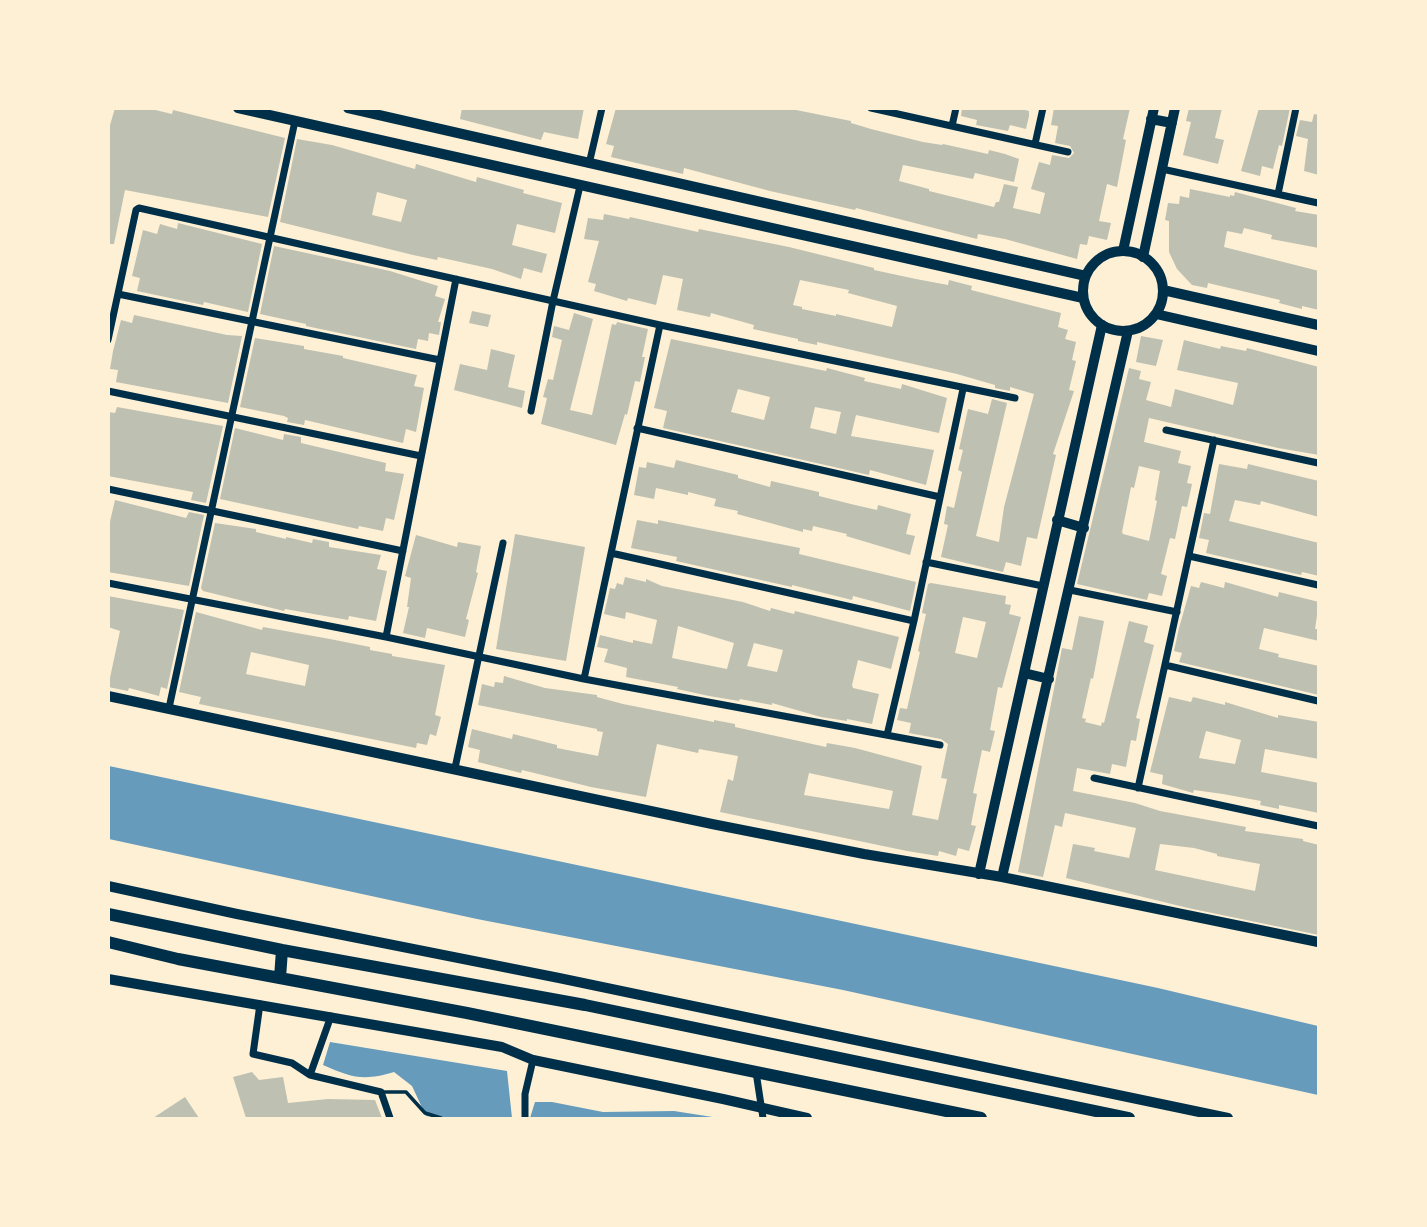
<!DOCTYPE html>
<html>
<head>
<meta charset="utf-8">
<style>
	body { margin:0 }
	#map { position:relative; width:1427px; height:1227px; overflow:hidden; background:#fdf0d5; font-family:"Noto Serif",serif }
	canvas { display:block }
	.frame { position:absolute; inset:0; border:110px solid #fdf0d5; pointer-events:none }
</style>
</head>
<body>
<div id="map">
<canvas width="1427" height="1227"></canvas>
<div class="frame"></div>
</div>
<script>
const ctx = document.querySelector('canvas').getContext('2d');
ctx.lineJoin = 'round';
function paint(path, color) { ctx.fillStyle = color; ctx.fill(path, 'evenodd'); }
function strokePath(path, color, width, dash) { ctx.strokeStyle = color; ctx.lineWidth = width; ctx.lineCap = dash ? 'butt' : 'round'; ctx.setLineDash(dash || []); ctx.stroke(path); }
paint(new Path2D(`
	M109,766L1158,988L1318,1026V1095L843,990L477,919L109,839Z
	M330,1042L507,1071L512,1118H442L426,1116L412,1086L394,1072C364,1081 352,1078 323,1065Z
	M535,1102H552L603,1112L674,1111L719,1118H530Z`), '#669bbc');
paint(new Path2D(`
	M115,108H147L172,114L173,110L285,138L268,217L125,190L114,244H108V132Z
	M462,108H584L578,139L544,132L541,140L460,119Z
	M616,108H786L851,121V123L871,129L923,142L942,145L943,144L988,154L989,150L1005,154L1019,159L1014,182L975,173L973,179L903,165L899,181L929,189V191L994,207L996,202H999L1004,184L1018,187L1013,208L1040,214L1045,193L1031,189L1039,162L1050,165L1052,155L1069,158L1074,153L1070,146L1055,143L1058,126L1051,125L1054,108H1130L1123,139L1126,140L1117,187L1107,184L1099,221L1111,223L1107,240L1089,236L1087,245L1080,244L1077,259L1005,239L978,234L977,239L856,208L855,210L770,191L684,168L683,174L611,157L614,146L606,144Z
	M962,108H1017L1029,111V116L1026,129L1010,125L1008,131L976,125L977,120L961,116Z
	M1189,108H1222L1215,138L1224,140L1218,164L1183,155L1191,122L1186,121Z
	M1259,108H1290L1282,146L1279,145L1273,169L1262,166L1260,176L1241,171Z
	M1314,114L1319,115V175L1304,171L1308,139L1296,136L1300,120L1312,122Z
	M297,139L332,145L415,169L416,164L476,182L477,177L524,190L523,193L562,203L555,233L517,224L512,245L547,254L542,273L524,268L521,279L492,269L438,257L437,260L413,255L280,222ZM377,192L407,200L401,222L372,215Z
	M1190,189L1230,197V195L1234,196L1235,192L1296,208L1295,211L1319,215V248L1271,239L1272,235L1244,228L1242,234L1227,231L1224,247L1319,271V310L1302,306V309L1279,303L1280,300L1208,283L1207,288L1192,285L1177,269L1169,252V221L1165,220L1168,203L1179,204L1180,196L1189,198Z
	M604,214L629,219L630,217L698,232L699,229L789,247L874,268V270L916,279L948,285L949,280L972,286L971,290L1061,313L1058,327L1068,330L1065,339L1076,342L1072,360L1076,361L1069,390L1074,391L1053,454L1056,455L1037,539L1027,537L1021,566L1006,562L1003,572L941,557L948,525L944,524L947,506L954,508L962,472L958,470L963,450L959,449L968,409L988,414L992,399L1007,403L976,536L999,542L1004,507L1034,394L1010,387V391L995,388V385L957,374L817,342V345L798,341V339L753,329L754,325L711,313L710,317L677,310L683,279L663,275L656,305L628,298L627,301L594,291L596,284L588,282L599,241L584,239L588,218L603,220ZM800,280L849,290L848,293L897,306L892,327L836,314V316L802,309V307L793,305Z
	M178,223L262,244L248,312L204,302L203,305L137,291L140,278L132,276L143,230L157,234L160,224L177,229Z
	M274,246L390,271L438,286L435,296L445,299L438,322H441L439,335L429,333L428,341L418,339L416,349L306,326V324L260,314Z
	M472,311L491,315L488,327L469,323Z
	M574,313L593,319L570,410L592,415L612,324L616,325L617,322L648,329L642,357H645L640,382L635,381L627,415L625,414L616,445L541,424L547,398L543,397L548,379L553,380L562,340L552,337L554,326L569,330Z
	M134,315L227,335L242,336L228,403L116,382L118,370L110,369L113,351L121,320L132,323Z
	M1141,336L1163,340L1156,366L1136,362Z
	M255,338L304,346V349L343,356V358L417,375L414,386L424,388L416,432L406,429L403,443L305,420L304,425L287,422L288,418L284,416L240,407Z
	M671,339L826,371L827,368L865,378L864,381L901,389L902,384L947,398L939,433L856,415L851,436L934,450L926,485L870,470L869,475L663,428L667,411L654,408ZM738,389L770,397L764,420L731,412ZM815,407L841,412L836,434L810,428Z
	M1184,340L1220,349L1221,346L1246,351L1247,348L1319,367V455L1278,448L1149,418L1144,442L1181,451L1178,463L1191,466L1187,483L1192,484L1187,507L1182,506L1175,539L1170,538L1161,574L1167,576L1162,596L1149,593L1147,600L1077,584L1129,368L1141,371L1139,379L1151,382L1146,400L1171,407L1175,389L1233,405L1238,383L1177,370ZM1139,466L1160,471L1155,500L1157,501L1149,541L1123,534L1122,532L1131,487L1134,488Z
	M491,349L515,355L508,387L525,391L522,408L454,390L460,364L487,370Z
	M117,407L223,426L206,503L191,500L193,492L108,476V412L115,413Z
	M235,428L283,440L284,434L301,437V443L386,463L385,471L404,474L394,520L386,518L383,531L359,526L358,529L220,499Z
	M676,460L738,475V478L770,487L771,481L819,492V496L855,505L877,510L878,505L911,514L906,534L915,536L910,555L846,536L847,534L813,526L812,531L803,529V532L737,514L738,511L714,506L716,499L688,492V495L656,488L654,499L634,495L639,467L646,468L647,462L674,468Z
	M1219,464L1247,469L1248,464L1319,481V517L1261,501L1260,505L1235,500L1229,521L1319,543V576L1302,572L1301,575L1206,553L1209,540L1199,538L1204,513L1210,514Z
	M115,500L186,518L189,512L204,515L189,586L108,572V530Z
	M637,520L658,524V520L800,548L799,554L916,582L910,611L853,596L852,600L792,585V587L676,561L677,557L631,548Z
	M215,523L256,529V532L286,539V537L312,543L313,539L329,542V547L381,555L377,569L387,571L376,621L349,616L348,620L285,609L284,611L203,591L201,588Z
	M515,534L585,547L566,661L496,649Z
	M416,535L457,547L458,542L481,546L476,572L478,573L466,619L469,620L465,637L427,628L425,638L403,633L409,607H407L411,578L405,576Z
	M625,577L646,582V579L662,586L743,602L770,611L771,608L794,614L795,611L899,637L891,669L858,660L852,685L853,688L879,694L872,724L847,719V721L821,717L772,703V705L740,699L739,701L709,696L677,689L678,687L626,677L627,668L604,662L608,649L597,647L600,635L633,643V640L652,644L657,620L626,612L625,619L604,614L610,588L615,589L617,583L623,585ZM678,626L734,643L727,669L672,658ZM754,643L783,650L777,672L747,666Z
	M1201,582L1224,588L1225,582L1278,597L1279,592L1319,602L1315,629H1319V641L1264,628L1259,649L1279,654L1278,657L1319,666V695L1179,662L1182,653L1174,651L1179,628L1191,586L1199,588Z
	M931,583L1006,596L1005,604L1011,605L1009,614L1021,617L1002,688L998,687L990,730L995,731L990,752L982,750L973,793L977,794L971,825L976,826L969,851L958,848L956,856L939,851L938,856L907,851L720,812L728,779L733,781L738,756L699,749L698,753L657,744L646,797L591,787L522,770L521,773L478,762L480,750L468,747L472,729L512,739L513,734L557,745V748L598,756L603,732L597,731V729L478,705L482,684L494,687L495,682L503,683L504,676L545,688L597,695V697L623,704L714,722V720L735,724V727L826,747L827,743L855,748L922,766L912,815L938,820L947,779L941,778L948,744L941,739L909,733L911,723L897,720L900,708L907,709L920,652L918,651L926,614L922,613L928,584ZM963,617L986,622L977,658L955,653ZM809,773L893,791L889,809L804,795Z
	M108,596L184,610L167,689L161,687L159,696L129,688L128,691L108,687L120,631L108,627Z
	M196,612L262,630L263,627L330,639L370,647V650L392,654V656L445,665L435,715L441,717L436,736L430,734L427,745L417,743L416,748L199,704L201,697L179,692ZM251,652L309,665L305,686L246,674Z
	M1079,616L1104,621L1093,679L1091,678L1082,718L1086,719L1085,722L1101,726L1102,722L1104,723L1129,621L1148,626L1144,642L1154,645L1136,718L1140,719L1136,741L1131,740L1126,767L1112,764L1110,774L1077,768L1073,791L1135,803L1160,811L1246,827L1245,831L1303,839V841L1319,845V935L1188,908L1066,878L1073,844L1095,848L1094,851L1129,858L1136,828L1065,813L1062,827L1055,825L1043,877L1018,872L1062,648L1072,650ZM1160,844L1194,848L1217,854V856L1260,864L1255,891L1155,870Z
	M1169,697L1191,702L1193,697L1225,705V702L1278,718V715L1319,722V759L1265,749L1261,772L1319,783V813L1279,805V809L1260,805L1261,801L1223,794L1194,790L1193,793L1162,784L1163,775L1150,772ZM1206,731L1241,740L1235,764L1199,758Z
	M252,1072L259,1080L283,1077L288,1103L328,1099L375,1100L382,1118H246L233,1077Z
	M185,1097L199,1118H153Z`), '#bec0b2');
strokePath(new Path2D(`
	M381,1092H406L425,1113L441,1118`), '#003049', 3.5);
strokePath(new Path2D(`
	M871,108L1068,152
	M952,126L956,108
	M1035,144L1043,108
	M589,164L602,108
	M1162,169L1318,203
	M1278,194L1296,108
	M118,294L440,360
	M108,340L136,210L139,208L660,325L1015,398
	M108,391L421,456
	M531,411L553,301L580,186
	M637,428L940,497
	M1166,430L1318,463
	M108,489L403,551
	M611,553L914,621
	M1189,556L1318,585
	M926,562L1043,586
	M108,583L386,637L584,679L940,745
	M1070,590L1177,612
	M386,637L456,279
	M1165,665L1318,701
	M584,679L660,325
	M169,708L295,121
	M887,735L914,621L963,389
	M455,768L503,543
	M1094,778L1318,826
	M1138,788L1214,440
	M260,1004L253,1054L292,1063L310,1075L381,1092L390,1118
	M756,1072L763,1118
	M310,1075L331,1016
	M525,1118V1094L533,1060`), '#003049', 7);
strokePath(new Path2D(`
	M1151,119L1172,123
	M1123,251L1154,108
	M1143,257L1175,108
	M1057,520L1084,528
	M1024,673L1049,679
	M108,696L712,824L864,854L1002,877L1318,942
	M979,874L1102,325
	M1002,877L1128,331
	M108,886L237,914L559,978L1228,1118
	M108,979L502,1047L533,1060L723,1099L807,1118`), '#003049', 10);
strokePath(new Path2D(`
	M238,108L1083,298
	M348,108L1086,276
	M1083 291a40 40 0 1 1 80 0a40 40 0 1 1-80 0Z
	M1163,290L1318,325
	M1156,314L1318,351`), '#003049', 10);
strokePath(new Path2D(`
	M108,914L282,950L585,1005L1129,1118
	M108,942L178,959L467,1013L981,1118
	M280,978L282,950`), '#003049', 12);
</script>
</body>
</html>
